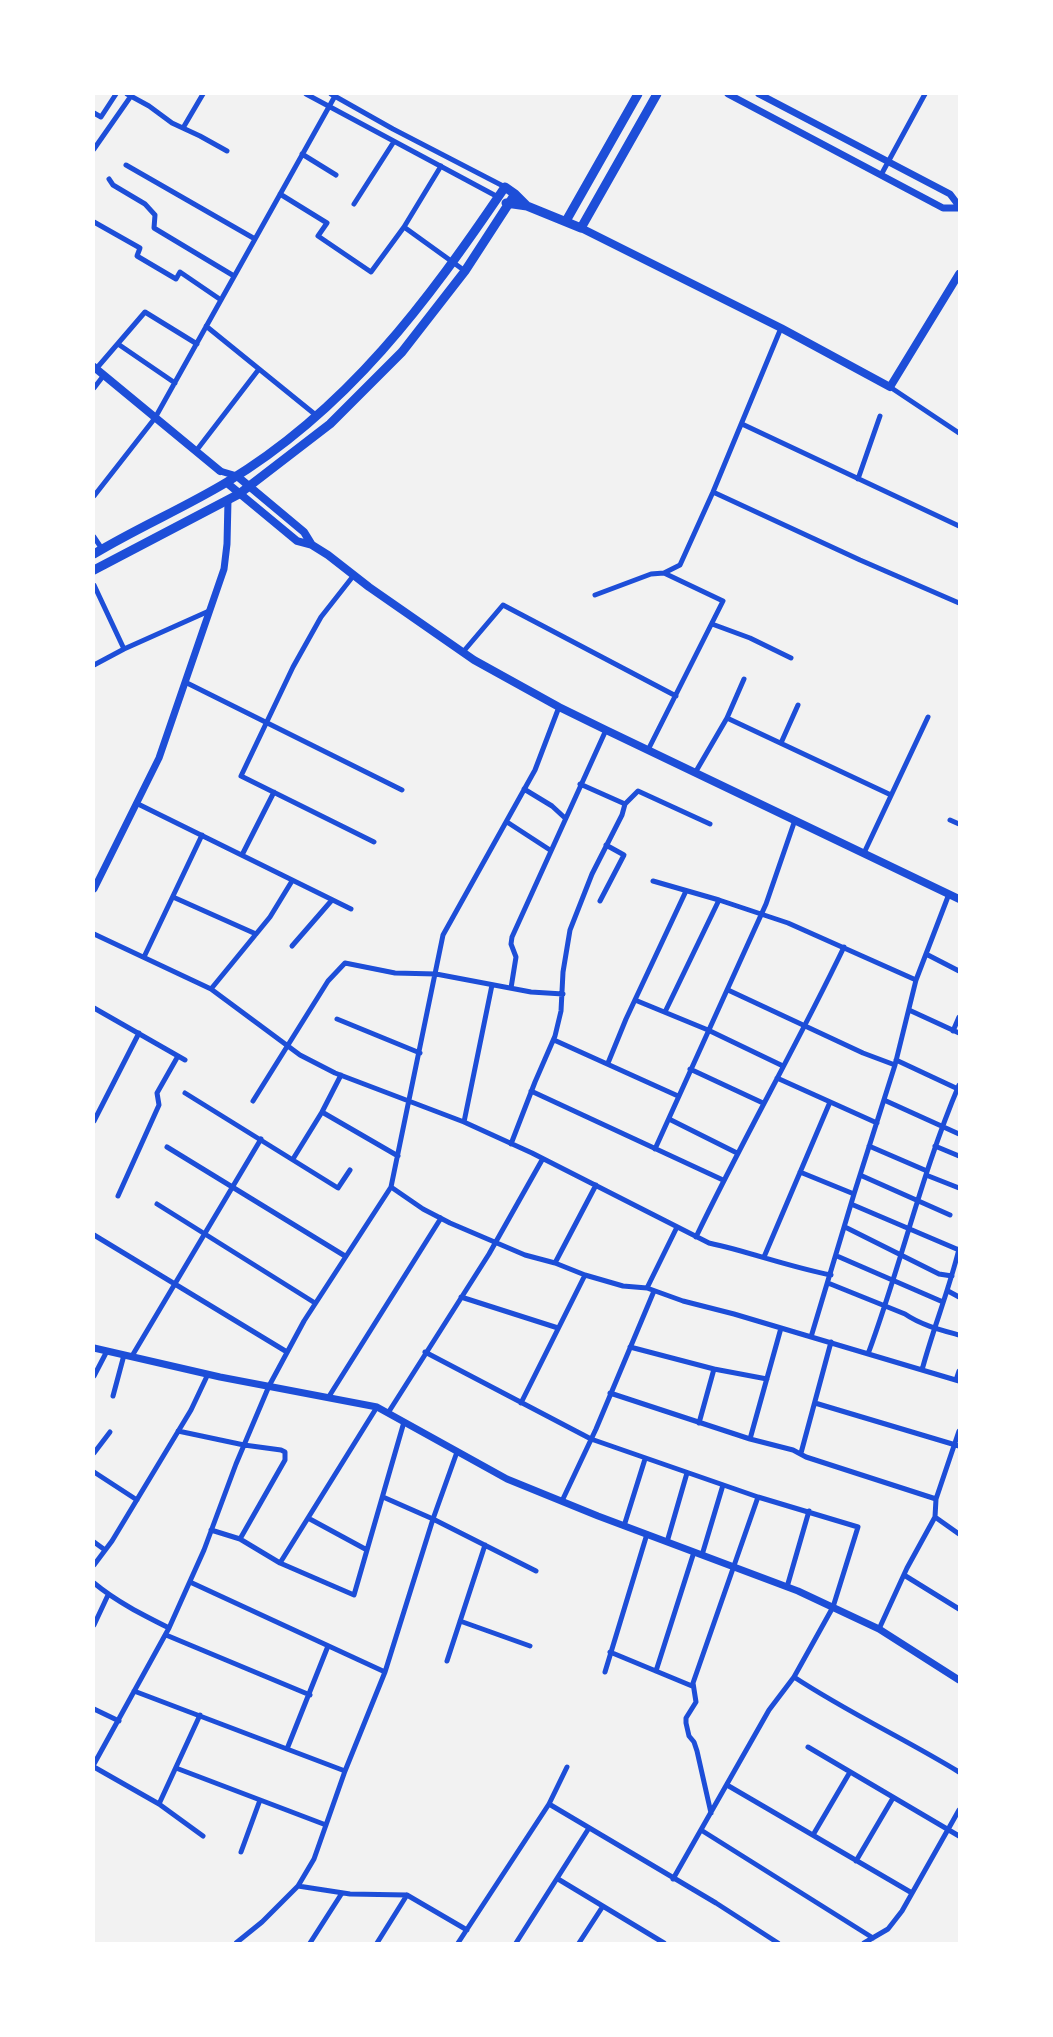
<!DOCTYPE html>
<html>
<head>
<meta charset="utf-8">
<style>
	body { margin:0 }
	#map { position:relative; width:1053px; height:2037px; overflow:hidden; background:#f2f2f2; font-family:"Open Sans",sans-serif }
	canvas { display:block }
	.frame { position:absolute; inset:0; border:95px solid #fff; pointer-events:none }
</style>
</head>
<body>
<div id="map">
<canvas width="1053" height="2037"></canvas>
<div class="frame"></div>
</div>
<script>
const ctx = document.querySelector('canvas').getContext('2d');
ctx.lineJoin = 'round';
function strokePath(path, color, width, dash) { ctx.strokeStyle = color; ctx.lineWidth = width; ctx.lineCap = dash ? 'butt' : 'round'; ctx.setLineDash(dash || []); ctx.stroke(path); }
strokePath(new Path2D(`
	M127,94L149,106L172,123L200,136L227,151
	M306,94L498,197
	M331,94L393,129L505,187
	M94,113L101,117L116,94
	M183,128L203,94
	M94,149L131,96
	M302,154L336,175
	M126,165L255,239
	M881,175L925,94
	M109,179L113,185L145,204L155,215L154,228L234,276
	M280,194L327,223L318,236L371,272L404,227L441,166
	M354,204L393,143
	M94,222L140,248L137,256L176,279L180,272L221,300
	M404,227L465,271
	M206,326L317,416
	M118,344L175,383
	M96,369L145,312L197,344
	M890,387L959,433
	M94,388L104,375
	M742,424L959,526
	M196,451L259,369
	M858,479L880,416
	M713,492L860,560L959,603
	M94,496L155,418L335,96
	M94,537L102,549
	M354,575L321,617L293,667L241,776L374,842
	M94,585L124,649
	M595,595L651,574L664,573L680,565L713,492L781,328
	M712,624L750,638L791,658
	M463,652L503,605L676,696
	M94,665L124,649L209,611
	M185,682L402,790
	M727,718L891,795
	M781,743L798,705
	M648,750L723,601L664,573
	M695,773L727,718L744,679
	M580,784L625,804
	M524,789L552,806L565,818
	M136,803L351,909
	M950,820L959,824
	M507,822L550,850
	M864,853L928,717
	M242,855L274,792
	M653,881L719,900L788,923L916,980
	M173,897L256,934
	M600,901L624,855L606,845
	M94,934L211,989L300,1055L335,1073L464,1122L532,1153L709,1243C750,1252 790,1267 831,1275
	M292,946L332,900
	M926,954L959,971
	M144,957L202,835
	M511,988L516,957L511,944L512,937L606,730
	M211,989L270,917L292,881
	M728,990L863,1053L895,1065
	M635,1000L708,1030L783,1066
	M94,1008L185,1060
	M909,1010L959,1033
	M665,1012L719,900
	M337,1019L420,1053
	M953,1031L959,1017
	M554,1040L678,1096
	M896,1060L958,1089
	M608,1063L626,1019L686,891
	M690,1069L763,1103
	M777,1078L877,1123
	M531,1091L723,1180
	M185,1093L338,1188L350,1170
	M884,1100L959,1134
	M253,1101L328,981L345,963L395,973L436,974L531,992L563,994
	M322,1112L398,1156
	M669,1119L737,1153
	M94,1121L139,1033
	M464,1122L492,985
	M511,1144L535,1082L555,1036L561,1011L563,972L570,930L592,874L622,815L625,804L638,791L710,824
	M869,1146L927,1171
	M935,1146L959,1156
	M167,1147L345,1256
	M655,1149L766,904L795,820
	M293,1159L322,1112L341,1075
	M800,1172L854,1194
	M860,1175L950,1215
	M926,1175L959,1188
	M391,1187L423,1209L450,1223L525,1255L555,1263L585,1275L623,1286L647,1288L683,1301L734,1314L959,1381
	M118,1196L159,1105L157,1093L178,1056
	M157,1204L315,1303
	M851,1204L959,1250
	M845,1227L939,1274L952,1276
	M94,1235L287,1352
	M696,1237C743,1139 797,1045 844,947
	M837,1256L943,1302
	M764,1257L830,1102
	M555,1263L596,1185
	M828,1283L905,1314C921,1325 941,1330 959,1335
	M647,1288L677,1227
	M948,1291L959,1297
	M461,1297L558,1328
	M811,1337L854,1194L895,1065L916,980L949,894
	M630,1347L714,1369L767,1379
	M425,1352L591,1439L758,1497L858,1527L833,1607L794,1677L769,1710L673,1879
	M868,1354C901,1265 922,1172 959,1085
	M132,1356L261,1139
	M922,1370C933,1329 949,1290 959,1249
	M94,1376L107,1351
	M956,1380L959,1371
	M610,1393L750,1439L793,1450L806,1457L936,1499
	M113,1396L124,1355
	M328,1398L441,1218
	M521,1403L585,1275
	M815,1403L959,1446
	M388,1413L489,1254L542,1160
	M699,1423L714,1369
	M178,1431L244,1445L281,1450L285,1452V1460L240,1539
	M750,1439L781,1328
	M94,1453L110,1432
	M801,1453L831,1342
	M94,1472L137,1500
	M383,1497L433,1519L536,1571
	M562,1501L596,1429L654,1291
	M935,1517L959,1534
	M308,1518L367,1550
	M624,1526L645,1459
	M211,1530L240,1539L280,1563L354,1595L404,1422
	M94,1542L105,1550
	M667,1542L687,1473
	M702,1555L723,1485
	M280,1563L377,1407
	M94,1565L112,1541L191,1410L208,1374
	M904,1575L959,1609
	M190,1582L385,1672
	M94,1583C117,1602 143,1615 169,1628
	M787,1587L809,1511
	M460,1621L530,1646
	M94,1625L108,1595
	M879,1629L907,1568L935,1517L936,1499L959,1431
	M166,1635L310,1695
	M610,1652L692,1686
	M447,1661L485,1545
	M656,1671L694,1552
	M605,1672L647,1534
	M794,1677C847,1712 905,1739 959,1772
	M134,1691L345,1771
	M94,1709L119,1721
	M808,1747L959,1836
	M287,1749L328,1646
	M94,1764L169,1628L204,1550L236,1464L269,1386L304,1321L391,1187L443,935L535,770L559,707
	M94,1767L159,1804L203,1836
	M176,1768L326,1825
	M727,1785L912,1893
	M159,1804L200,1715
	M549,1804L716,1903L778,1943
	M711,1813L697,1751L694,1742L689,1736L686,1723V1718L696,1702L693,1683L758,1497
	M701,1830L873,1938
	M813,1835L850,1772
	M241,1852L260,1800
	M856,1861L893,1798
	M558,1879L664,1943
	M298,1886L350,1894L407,1895L467,1930
	M236,1943L262,1922L298,1886L314,1859L345,1771L385,1672L433,1519L457,1452
	M310,1943L342,1893
	M377,1943L407,1895
	M458,1943L549,1804L567,1767
	M516,1943L589,1828
	M579,1943L603,1906
	M864,1943L888,1929L902,1911L959,1810`), '#1d4ed8', 5);
strokePath(new Path2D(`
	M728,94L943,208H959
	M759,94L950,194L959,206
	M220,471L237,476
	M94,889L159,758L224,569L227,544L228,500
	M94,1348L220,1377L377,1407L507,1479L598,1516L798,1591L879,1629L959,1680`), '#1d4ed8', 7);
strokePath(new Path2D(`
	M581,228L781,328L890,387L959,274
	M94,367L220,471
	M237,476L304,532L312,545
	M227,483L297,541L312,545L328,555L369,587L474,660L559,707L606,730L959,899`), '#1d4ed8', 8);
strokePath(new Path2D(`
	M506,203L527,206L581,228L657,94
	M566,221L638,94
	M94,554C137,528 184,508 227,482C348,409 427,302 505,187L515,194L527,206
	M94,570L239,494L330,424L402,352L465,271L515,194`), '#1d4ed8', 9);
</script>
</body>
</html>
